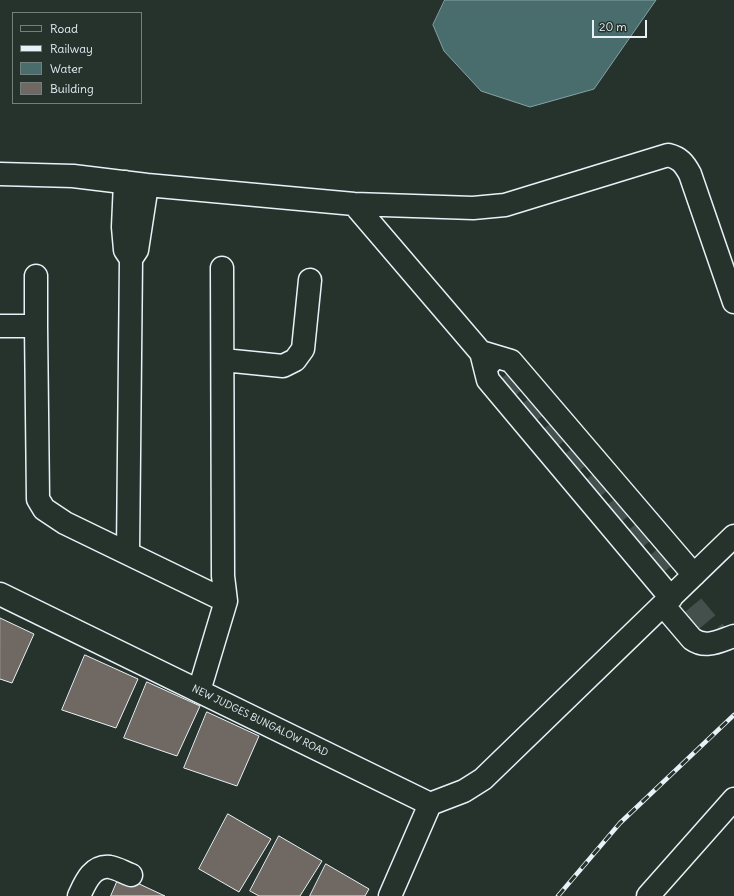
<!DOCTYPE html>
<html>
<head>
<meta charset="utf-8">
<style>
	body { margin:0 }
	#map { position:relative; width:734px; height:896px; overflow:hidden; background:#26332d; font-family:Delius,sans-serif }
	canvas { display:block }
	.legend { position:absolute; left:12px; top:12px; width:130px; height:92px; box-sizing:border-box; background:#26332d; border:1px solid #747f7e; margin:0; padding:5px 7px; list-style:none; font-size:12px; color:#e8f1f8 }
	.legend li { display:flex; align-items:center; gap:8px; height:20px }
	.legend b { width:20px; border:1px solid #747f7e }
	.scale { position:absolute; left:592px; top:20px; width:55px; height:18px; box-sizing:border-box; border:2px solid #e8f1f8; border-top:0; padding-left:5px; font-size:12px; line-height:14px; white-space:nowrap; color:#e8f1f8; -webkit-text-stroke:3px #26332d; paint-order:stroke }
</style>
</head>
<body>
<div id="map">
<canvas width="734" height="896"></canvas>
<ul class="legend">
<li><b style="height:5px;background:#26332d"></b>Road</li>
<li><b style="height:5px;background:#e8f1f8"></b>Railway</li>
<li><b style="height:11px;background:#486d6c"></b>Water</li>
<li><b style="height:11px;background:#706862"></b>Building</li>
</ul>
<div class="scale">20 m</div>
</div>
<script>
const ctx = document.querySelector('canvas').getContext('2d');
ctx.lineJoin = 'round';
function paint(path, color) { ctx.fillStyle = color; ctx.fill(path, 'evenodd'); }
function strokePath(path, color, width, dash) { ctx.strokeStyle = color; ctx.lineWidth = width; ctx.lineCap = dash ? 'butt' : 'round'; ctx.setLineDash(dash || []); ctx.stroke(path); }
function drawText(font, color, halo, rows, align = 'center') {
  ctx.font = font + ' Delius,sans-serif'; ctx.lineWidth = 4; ctx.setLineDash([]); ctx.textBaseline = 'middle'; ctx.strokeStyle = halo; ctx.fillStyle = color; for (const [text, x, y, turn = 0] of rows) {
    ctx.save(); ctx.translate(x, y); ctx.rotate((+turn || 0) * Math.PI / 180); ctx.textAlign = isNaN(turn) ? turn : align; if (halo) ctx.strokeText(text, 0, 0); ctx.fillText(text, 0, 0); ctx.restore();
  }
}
const water = new Path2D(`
	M445,0H656L594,89L530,107L481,91L444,51L433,25Z`);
paint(water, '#486d6c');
strokePath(water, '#88a2a4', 1);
const building = new Path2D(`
	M0,618L34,634L12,683L0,679Z
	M85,655L138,679L116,728L62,710Z
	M147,682L200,706L177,756L124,738Z
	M207,712L259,736L237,786L184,768Z
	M228,814L271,839L239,892L199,869Z
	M279,836L322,861L300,896H259L250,891Z
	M326,864L369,889L365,896H310Z
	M120,875L165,896H111Z`);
paint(building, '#706862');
strokePath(building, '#e8f1f8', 1);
strokePath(new Path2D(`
	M503,377L734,655`), '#43504b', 22, [22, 11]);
const minor = new Path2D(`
	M0,174L73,176L147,185L354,204L473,208L505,205L668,155C680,158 684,163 690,174L734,302
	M125,182L123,227L125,250L131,259
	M354,204L490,363
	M0,326H36L38,499L44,509L65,523L226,601
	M36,326V276
	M223,360L283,366L295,360L303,349L310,280
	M128,552L131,259L137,250L147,185
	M0,594L430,804L390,896
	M671,598L488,380L481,352L511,361L694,575
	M663,605L692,639C706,649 719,641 734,636
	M199,691L226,601L223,576L222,268
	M430,804L464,791L483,779L734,536
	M79,896C85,883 92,865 110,867C117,868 125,873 131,875
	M648,896L734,799`);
strokePath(minor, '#e8f1f8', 25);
strokePath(minor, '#26332d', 22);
const rail = new Path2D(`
	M558,896L620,823L734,715`);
strokePath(rail, '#e8f1f8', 4.5);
strokePath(rail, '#26332d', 3, [9]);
drawText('10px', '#e8f1f8', '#26332d', [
	["NEW JUDGES BUNGALOW ROAD",260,721,26]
]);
</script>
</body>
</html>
